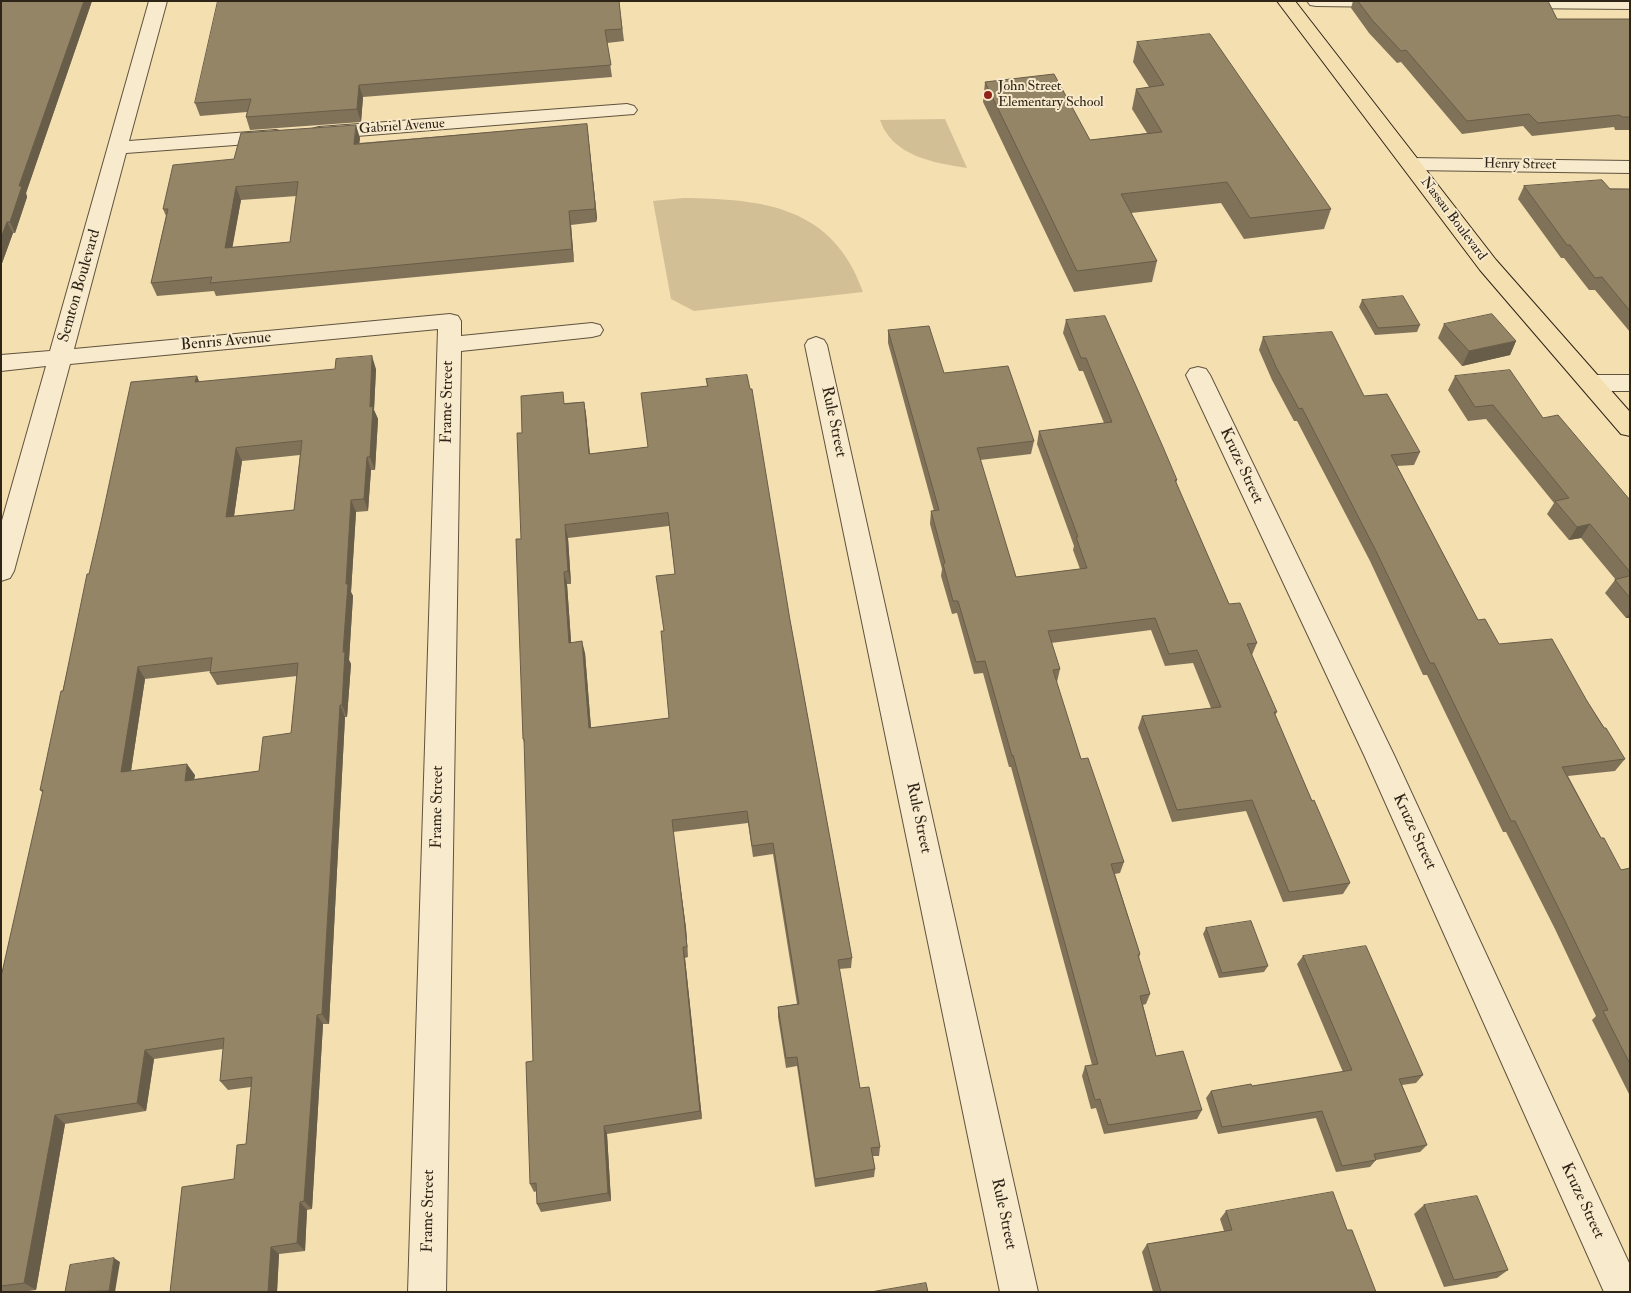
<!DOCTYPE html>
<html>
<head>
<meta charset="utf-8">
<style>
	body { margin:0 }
	#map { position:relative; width:1631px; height:1293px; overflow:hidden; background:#f4dfb0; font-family:"IM FELL Double Pica",serif }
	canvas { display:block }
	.frame { position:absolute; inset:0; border:2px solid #2e2418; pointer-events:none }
</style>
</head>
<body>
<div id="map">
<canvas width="1631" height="1293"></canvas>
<div class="frame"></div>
</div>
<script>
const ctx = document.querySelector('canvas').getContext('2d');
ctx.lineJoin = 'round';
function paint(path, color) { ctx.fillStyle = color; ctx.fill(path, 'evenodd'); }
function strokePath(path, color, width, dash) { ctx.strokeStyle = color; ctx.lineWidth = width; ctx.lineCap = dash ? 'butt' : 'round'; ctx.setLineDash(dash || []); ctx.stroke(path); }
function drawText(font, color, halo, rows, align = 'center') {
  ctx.font = font + ' "IM FELL Double Pica",serif'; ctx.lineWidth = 4; ctx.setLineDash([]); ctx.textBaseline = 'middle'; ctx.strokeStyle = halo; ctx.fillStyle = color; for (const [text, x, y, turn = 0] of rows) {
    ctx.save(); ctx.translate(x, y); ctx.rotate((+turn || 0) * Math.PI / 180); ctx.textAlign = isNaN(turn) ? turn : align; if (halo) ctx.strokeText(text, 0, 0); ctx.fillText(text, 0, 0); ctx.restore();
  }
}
paint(new Path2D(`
	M945,119L967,168C934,163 892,156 880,120Z
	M683,198C763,199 833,206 863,292L694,311L671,299L653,201Z`), '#d2bf96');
const minor = new Path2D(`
	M149,1H167L129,141L276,130L283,132L286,136L283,140L276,142L126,153L74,349L450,314L458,316L461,321V336L592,323L600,325L603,330L600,335L592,337L461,351L446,1292H408L438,329L70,364L14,571L10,578L1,581V524L46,366L1,371V355L50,351Z
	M1307,1H1399L1400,2L1397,6L1391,7L1316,6L1310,5Z
	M1503,1H1630V9L1511,8L1505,7L1502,3Z
	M627,104L634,106L637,110L634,114L319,139L312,137L309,133L312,129L319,127Z
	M1411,158L1630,161V173L1411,170L1404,168L1401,164L1404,160Z
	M816,337L824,340L827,345L1038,1292H1000L805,345L808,340Z
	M1198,367L1206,369L1210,375L1394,755L1630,1265V1292H1604L1364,755L1186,375L1190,369Z
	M1592,375H1630V391H1592L1584,389L1580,383L1584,377Z`);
const major = new Path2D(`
	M1277,1H1295L1496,260L1630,412V436L1621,434L1480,270Z`);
strokePath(minor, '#60533e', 2);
strokePath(major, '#2e2418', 2);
paint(minor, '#f8eacc');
paint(major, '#f4dfb0');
paint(new Path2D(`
	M1,1H92L26,193L27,197L15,233H13L1,266Z
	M619,1L624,41L607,43L612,77L363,97L361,122L250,130L246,117L247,112L200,116L195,103Z
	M1353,1H1548L1557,19H1630V130H1615L1614,127L1532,136L1523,126L1462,134L1401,62L1397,63L1369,33L1351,8Z
	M1137,42L1331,209L1324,229L1244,239L1221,203L1131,213L1157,261L1152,282L1074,292L983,102L985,82L1090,140L1147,133L1132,109L1136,89L1149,87L1133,62Z
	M587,124L597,218L596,222L571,225L574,262L216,296L214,291L157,296L151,283L166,216L163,209L234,159L360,138L359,143ZM297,196L290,242L232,247L241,200Z
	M1524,186L1630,189V332L1595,290H1589L1564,258H1561L1518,199Z
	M1362,300L1420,325L1417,332L1375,335L1359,307Z
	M1066,320L1177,480L1176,483L1229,604L1257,643L1252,655L1277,712L1275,715L1312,801L1350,883L1343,894L1283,902L1246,811L1172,822L1138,728L1142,716L1211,708L1193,663L1165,666L1151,630L1051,643L1060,669L1057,682H1056L1081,759L1124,862L1120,873L1115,874L1140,954L1139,958L1150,994L1146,1004L1143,1005L1156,1056L1202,1110L1197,1119L1104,1134L1096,1108L1091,1109L1082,1076L1085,1066L1092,1065L1011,767H1009L983,673L974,674L957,613L952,614L941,576L942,569L930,524L931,511H934L888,343V330L1034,441L1031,454L980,460L1016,577L1080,569L1073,550L1074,546L1037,444L1039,431L1104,423L1083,371H1079L1063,333Z
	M1444,324L1516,341L1510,355L1462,366L1438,338Z
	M1263,337L1364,396L1420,452L1414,465L1397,466L1478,620L1499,644L1587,701L1625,759L1615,771L1568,776L1601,838L1621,870L1630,868V1096L1592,1020L1596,1016L1555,929L1506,832H1503L1427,675H1423L1370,561L1297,421H1294L1272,380L1259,350Z
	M376,369L374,410L378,419L375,470H371L368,511L356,512L351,592L353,596L349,660L351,664L347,717H345L329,1024H323L312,1209L307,1210L305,1251L279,1254L277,1292H170L234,1179L246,1144L251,1087L228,1090L220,1081L223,1049L154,1059L146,1111L65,1124L36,1290L22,1292H1V977L43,793L40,790L89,574L197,376L199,382ZM300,455L294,510L234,516L242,461ZM210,671V673L217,685L297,676L291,733L259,771L194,779L195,775L131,771L145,679Z
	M1455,376L1543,418L1630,500V618H1626L1605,593L1615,580H1616L1581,538L1569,540L1547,514L1554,503L1486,419L1468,421L1448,390Z
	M706,379L790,620L852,958L851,968L839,969L860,1088L880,1147L879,1156H873L875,1169L874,1177L815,1187L797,1066L786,1068L778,1017V1007L797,1004L773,854L753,857L748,823L673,832L686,928L688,957L685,958L702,1119L607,1134L611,1201L541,1212L537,1204V1191L534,1192L530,1184L533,1061L525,746L523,739L521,539L522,433L565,403L584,402L586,414L590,454L648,447L707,386ZM669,526L675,574L664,631L669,718L591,728L585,653L571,642L567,584H571L568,538Z
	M1206,928L1268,966L1264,972L1219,978L1203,934Z
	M1303,956L1423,1075L1416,1083L1402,1085L1427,1145L1420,1152L1376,1160L1370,1167L1336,1172L1316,1118L1218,1134L1206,1098L1211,1091L1252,1086L1343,1072L1297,964Z
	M1424,1205L1508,1270L1497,1278L1444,1287L1414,1214Z
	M1226,1211L1347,1230L1376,1292H1153L1142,1252L1147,1244L1224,1231L1220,1219Z`), '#807259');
paint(new Path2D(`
	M84,1H92L26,193L27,197L15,233L10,222L19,186Z
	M359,85L363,97L361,122L357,109Z
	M587,124L597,218L596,222L595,209Z
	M356,125L360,138L358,157L354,144Z
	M236,187L241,200L230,261L225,248Z
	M569,211L571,225L574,262L572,249Z
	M7,222L13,233L1,266V238Z
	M1516,341L1510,355L1462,366L1469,351Z
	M372,356L376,369L374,410L378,419L375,470L370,457V407Z
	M197,376L202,389L195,382Z
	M584,402L586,414L591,467L589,454Z
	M236,448L242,461L232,530L226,517Z
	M367,457L371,470L368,511L364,499Z
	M351,500L356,512L351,592L353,596L349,660L351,664L347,717L342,705L346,584Z
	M1590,524L1581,538L1569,540L1577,527Z
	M565,525L568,538L571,584L568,571Z
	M564,572L567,584L572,655L569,643Z
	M1630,613V618H1626Z
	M582,641L585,653L592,740L589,728Z
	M138,667L145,679L129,784L121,772Z
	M340,705L345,717L329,1024L322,1014Z
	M187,764L195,775L192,792L185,781Z
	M673,832L686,928L688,957L687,947Z
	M683,947L685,958L702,1119L700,1111Z
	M317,1015L323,1024L312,1209L304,1201Z
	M145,1050L154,1059L146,1111L137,1103Z
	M55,1115L65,1124L36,1290L24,1283Z
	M604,1126L607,1134L611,1201L608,1193Z
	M300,1202L307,1210L305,1251L297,1243Z
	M271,1247L279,1254L277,1292H268Z
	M114,1258L120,1262L115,1292H110L109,1291Z`), '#685d48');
const building = new Path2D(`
	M1,1H84L19,186H22L10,222H7L1,238Z
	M218,1H619L622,29L605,30L611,65L359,85L357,109L246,117L251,99L195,103Z
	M1358,1H1548L1557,19H1630V117H1622L1620,115L1538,123L1529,114L1467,121L1406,50L1401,51L1373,21Z
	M1210,34L1331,209L1250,218L1227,182L1121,194L1157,261L1077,271L985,82L1054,74L1090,140L1162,132L1136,89L1164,85L1137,42Z
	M587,124L595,204V209L569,211L572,249L210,283L212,277L151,283L168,209H163L173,165L234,159L241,133L356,125L354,144ZM298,182L290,242L225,248L236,187Z
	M1602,180L1610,189H1630V311L1602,277L1595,278L1570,245H1567L1524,186Z
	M1403,296L1420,325L1378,328L1362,300Z
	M1492,314L1516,341L1469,351L1444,324Z
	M1105,316L1163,447L1177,480H1175L1229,604L1240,603L1257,643L1247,644L1277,712H1274L1312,801L1314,800L1350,883L1289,892L1252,800L1177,810L1142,716L1221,707L1197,650L1169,654L1155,618L1048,631L1060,669L1053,670L1081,759L1088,758L1124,862L1111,864L1140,954L1138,955L1150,994L1140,996L1156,1056L1183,1051L1202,1110L1108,1125L1100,1099L1095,1100L1085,1066L1098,1064L1013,755L1012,756L985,661L976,662L958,601H953L943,564L945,563L931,511L939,510L888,330L929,326L944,373L1008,366L1034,441L977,448L1016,577L1087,568L1076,537H1078L1039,431L1112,422L1086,358H1081L1066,320Z
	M1332,332L1364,396L1387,394L1420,452L1391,455L1478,620L1485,619L1499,644L1552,639L1587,701L1604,728H1606L1625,759L1562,767L1601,838H1604L1621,870L1630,868V1064L1603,1011L1608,1010L1564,919L1515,821H1511L1434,663H1430L1375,549L1302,408L1299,409L1276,367L1263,337Z
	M372,356L370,407L373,406L370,457H367L364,499L351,500L346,584H348L343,652H345L342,705H340L322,1014L317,1015L304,1201L300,1202L297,1243L271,1247L268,1292H170L182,1187L234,1179L237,1145L246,1144L252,1077L220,1081L224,1038L145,1050L137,1103L55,1115L24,1283L1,1286V977L43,790H40L61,691H63L87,574H89L101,522L131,382L197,376L195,382L335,369L336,359ZM302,441L294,510L226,517L236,448ZM212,658L210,673L298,663L291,733L263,737L259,771L185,781L187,764L121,772L138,667Z
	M1510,370L1543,418L1558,415L1630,500V572L1590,524L1577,527L1555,501L1569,498L1493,405L1475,407L1455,376Z
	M747,375L750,389H752L790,620L852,958L838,960L860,1088L869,1087L880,1147L871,1148L875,1169L815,1179L797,1057L786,1058L778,1007L799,1004L773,843L752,846L747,811L672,820L684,918L687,947H683L700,1111L604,1126L608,1193L537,1204L536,1183L530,1184L526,1062L533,1061L524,739H523L516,539H521L517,433H522L521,396L563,392L564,404L584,402L589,454L648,447L641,393L708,386L706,379ZM668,513L675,574L656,576L664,631H661L669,718L589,728L582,641L569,643L564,572L568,571L565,525Z
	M1630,576V598L1615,580Z
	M1251,921L1268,966L1222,973L1206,928Z
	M1366,946L1423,1075L1399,1079L1427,1145L1374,1154L1376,1160L1342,1166L1322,1111L1222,1127L1211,1091L1251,1084L1252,1086L1352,1070L1303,956Z
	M1333,1192L1347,1230H1352L1376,1292H1161L1147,1244L1232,1230L1226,1211Z
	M1477,1196L1508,1270L1454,1280L1424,1205Z
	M114,1258L109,1291L65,1292L70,1265Z
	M926,1283L928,1292H871Z`);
paint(building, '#958567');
strokePath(building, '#685d48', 1);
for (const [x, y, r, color] of [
	[988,95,5,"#8f2418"]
]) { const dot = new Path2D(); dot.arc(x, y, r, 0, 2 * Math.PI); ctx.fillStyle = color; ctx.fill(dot); strokePath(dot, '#f8eacc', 2); }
drawText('14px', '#2e2418', '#f8eacc', [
	["John Street",998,87],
	["Elementary School",998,103]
], 'left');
drawText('14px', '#2e2418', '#f8eacc', [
	["Gabriel Avenue",402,127,-4],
	["Henry Street",1520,165,1],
	["Nassau Boulevard",1453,219,53]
]);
drawText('16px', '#2e2418', '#f8eacc', [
	["Semton Boulevard",80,286,-74],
	["Benris Avenue",226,342,-5],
	["Frame Street",448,402,-89],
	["Rule Street",833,422,78],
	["Kruze Street",1241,466,65],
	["Frame Street",438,807,-89],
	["Rule Street",918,818,78],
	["Kruze Street",1414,832,65],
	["Kruze Street",1582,1201,65],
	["Frame Street",429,1211,-89],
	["Rule Street",1003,1214,78]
]);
</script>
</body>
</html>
